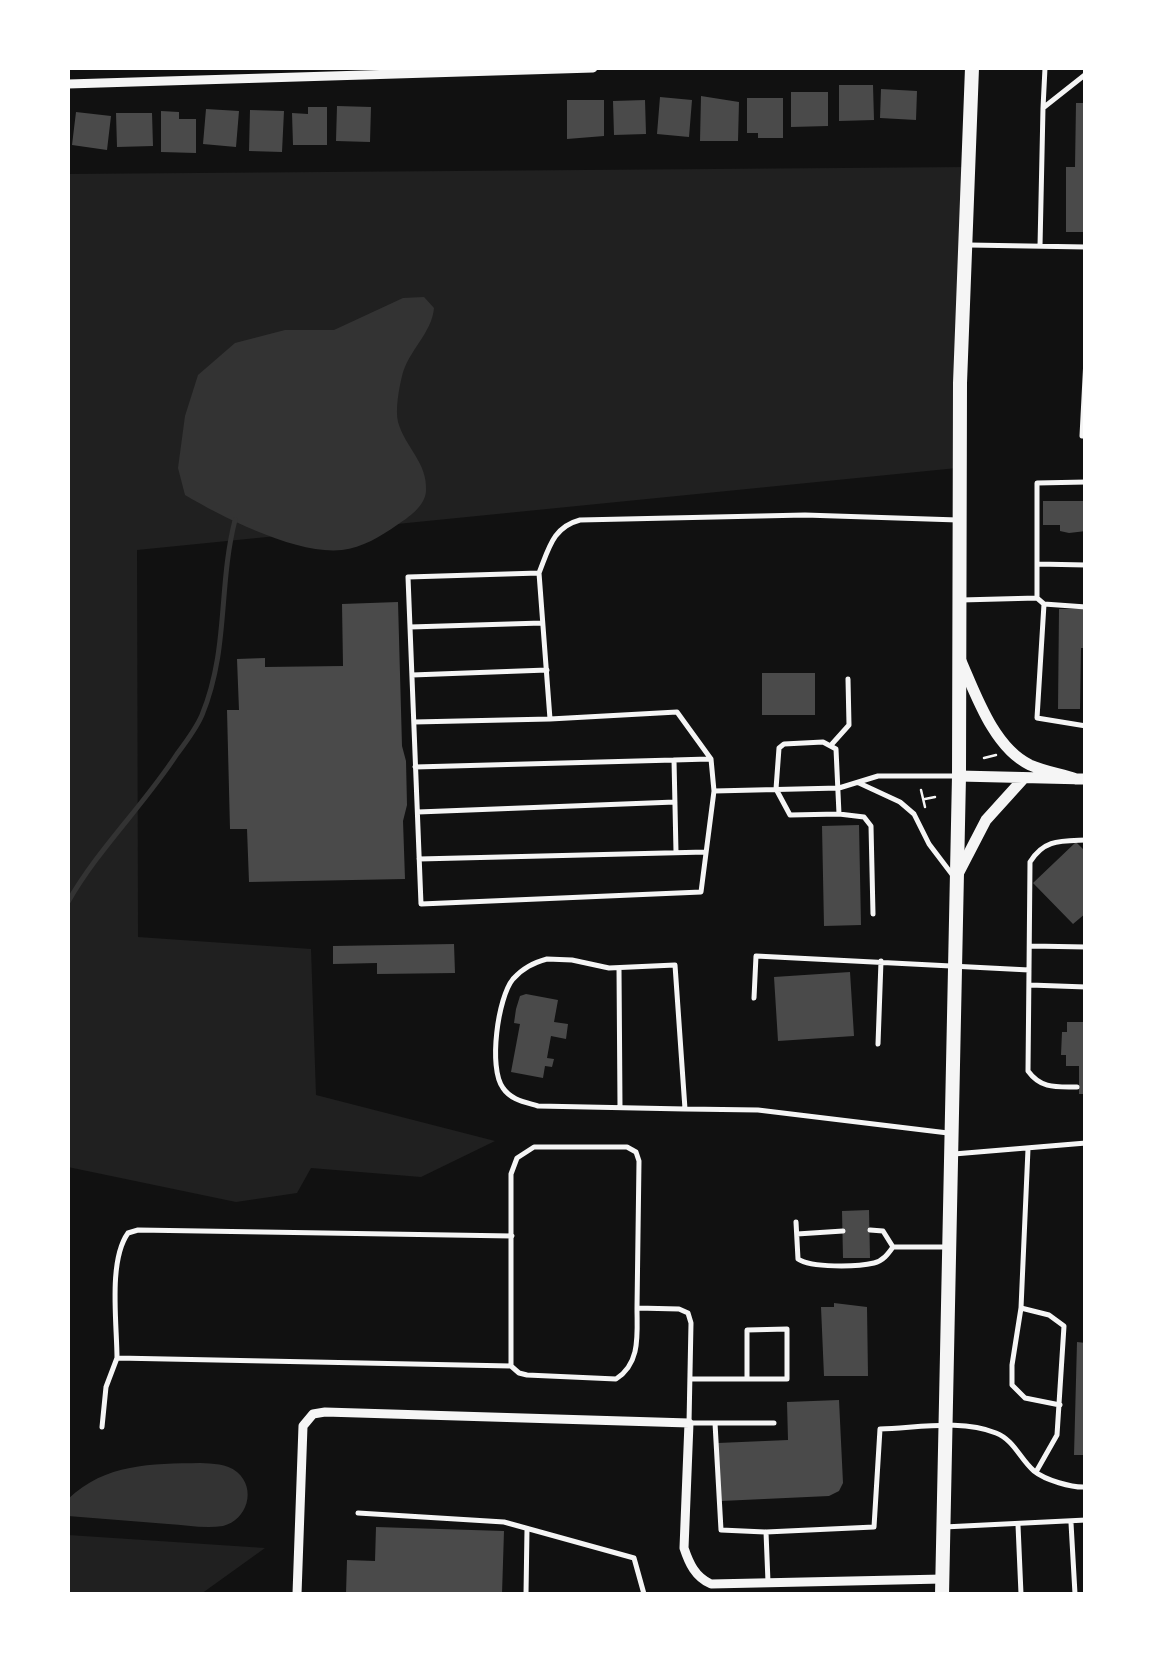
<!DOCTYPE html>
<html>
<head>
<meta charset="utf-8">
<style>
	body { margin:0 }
	#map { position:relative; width:1153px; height:1662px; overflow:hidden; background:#111; font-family:"Sofia Sans Condensed",sans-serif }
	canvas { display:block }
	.frame { position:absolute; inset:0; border:70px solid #fff; pointer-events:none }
</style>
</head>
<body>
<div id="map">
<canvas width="1153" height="1662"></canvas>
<div class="frame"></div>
</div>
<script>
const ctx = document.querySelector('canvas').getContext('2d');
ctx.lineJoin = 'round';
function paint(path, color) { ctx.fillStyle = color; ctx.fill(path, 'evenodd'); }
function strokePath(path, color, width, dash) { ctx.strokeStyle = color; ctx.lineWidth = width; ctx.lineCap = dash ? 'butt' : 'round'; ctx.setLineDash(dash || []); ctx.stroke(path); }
paint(new Path2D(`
	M970,167L957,468L137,550L138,937L311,949L316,1095L495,1141L421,1177L311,1168L297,1193L236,1202L68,1167V174Z
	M68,1535L265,1548L201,1594H68Z`), '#202020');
paint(new Path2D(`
	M424,297L434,308C432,333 408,351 402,376C399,388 395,410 398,422C405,447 428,463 426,491C425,506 409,517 397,525C381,536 362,548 342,550C297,555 224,518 185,495L178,468L185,416L198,375L235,343L285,330H334L403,298Z
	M200,1463C213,1464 226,1463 237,1472C257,1489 247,1520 223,1526C205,1529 186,1525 168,1524C135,1521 101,1519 68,1516V1499C106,1463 151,1464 200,1463Z`), '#333');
strokePath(new Path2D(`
	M68,902C98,849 144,805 177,754C186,742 196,729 202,715C229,649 218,587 235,520`), '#333', 5);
paint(new Path2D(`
	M839,85H873L874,120L839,121Z
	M881,89L917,91L916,120L880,118Z
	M791,92H828V126L791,127Z
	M701,96L739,102L738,141H700Z
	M660,97L692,100L689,137L657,134Z
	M747,98H783V138H758V133H747Z
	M567,100H604V136L567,139Z
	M645,100L646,134L614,135L613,101Z
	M1076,103H1086V232H1066V167H1075Z
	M337,106L371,107L370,142L336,141Z
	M308,107H327V145H293L292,113L308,114Z
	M206,109L239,111L236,147L203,144Z
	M250,110L284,111L282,152L249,151Z
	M161,111L179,112V119H196V153L161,152Z
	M76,112L111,116L107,150L72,145Z
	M116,113H152L153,146L117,147Z
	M1043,501H1086V531L1069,533L1060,531V525H1043Z
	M398,602L402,746L406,761L407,805L403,821L405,879L249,882L247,829H230L227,710H239L237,659L265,658V667L343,666L342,604Z
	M1059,609H1086V648H1081L1080,709H1058Z
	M762,673H815V715H762Z
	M859,825L861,925L824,926L822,826Z
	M1076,842L1086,852V913L1073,924L1033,883Z
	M454,944L455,973L377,974V963L333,964V946Z
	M850,972L854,1036L778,1041L774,977Z
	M526,994L558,1000L554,1022L568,1024L566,1039L551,1036L547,1058L554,1059L552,1067L545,1066L543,1078L511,1072L520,1024L514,1023L516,1009L520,996Z
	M1067,1022H1086V1094H1079V1066H1066V1055H1061L1062,1032H1067Z
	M869,1210L870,1258H843L842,1211Z
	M834,1303L867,1307L868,1376H824L821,1307H834Z
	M1077,1342L1086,1343V1455H1074Z
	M839,1400L843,1483L839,1491L829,1496L721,1501L718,1443L788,1440L787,1402Z
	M376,1527L504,1531L502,1594H346L347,1560L375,1561Z`), '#4a4a4a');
strokePath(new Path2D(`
	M984,758L996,755
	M921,790L925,807
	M925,799L935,797`), '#f5f5f5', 2.5);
strokePath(new Path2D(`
	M1043,108L1045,68
	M969,245L1086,247
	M1040,246L1043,108L1086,74
	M1086,359L1082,436H1086
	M1037,564L1086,565
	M539,573C549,548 553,527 580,520L805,515L958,520
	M961,600L1037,598
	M1044,604L1037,598V483L1086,482
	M1086,607L1044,604L1037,718L1086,726
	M410,627L542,623
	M412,675L547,670
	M414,722L550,719
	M823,742L836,749L839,814L790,815L776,789L779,748L784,744Z
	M832,744L849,725L848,679
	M415,767L674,760
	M859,783L900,802L914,814L929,844L954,877
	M714,791L711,759L677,712L550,719L539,573L408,577L421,904L701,892L714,791L839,788L878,776H956
	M418,812L675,802
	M839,814L864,817L871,826L873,914
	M676,852L674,760L709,759
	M419,859L706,852
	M1031,946L1086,947
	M547,959L572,960L609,968L675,965L685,1109L538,1106C525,1102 511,1100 503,1088C488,1068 498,997 513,979C523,968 533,963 547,959Z
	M619,968L620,1107
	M1029,970L1028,1071C1041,1089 1056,1087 1077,1087
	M1030,985L1086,987
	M754,998L756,956L1029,970L1030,862C1044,839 1061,841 1086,840
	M878,1044L881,961
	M686,1109L758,1110L948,1133
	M1028,1149L1021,1308L1049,1315L1064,1326L1057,1435L1036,1472
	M954,1154L1086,1143
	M796,1222L798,1259C811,1268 857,1267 874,1263C883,1261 888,1254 893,1247H947
	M870,1230L883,1231L893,1247
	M797,1234L843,1231
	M512,1236L138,1230L128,1233C108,1261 117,1324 117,1358L511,1366V1174L517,1158L534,1147H627L636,1152L639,1161L637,1308L679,1309L688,1313L691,1323L689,1423H774
	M1021,1308L1012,1365V1385L1025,1398L1060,1405
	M511,1366L519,1373L527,1375L616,1379C641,1363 637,1334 637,1308
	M690,1379H787V1329L747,1330V1379
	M715,1423L721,1530L765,1532
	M102,1427L106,1387L117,1358
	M358,1513L504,1522L634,1558L644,1594
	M1071,1523L1075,1594
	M1018,1525L1021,1594
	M944,1527L1086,1520
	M768,1582L766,1532L874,1527L880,1429C917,1428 961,1419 996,1433C1014,1440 1020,1459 1034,1471C1045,1480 1072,1488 1086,1487
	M526,1594L527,1529`), '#f5f5f5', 5);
strokePath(new Path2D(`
	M68,84L593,68
	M297,1594L303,1426L313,1414L325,1412L689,1423L684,1548C689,1563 695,1577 711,1584L943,1579`), '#f5f5f5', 9);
strokePath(new Path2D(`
	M961,661C976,695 994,748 1030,765C1044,771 1061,774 1076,779
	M959,776L1086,779
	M957,876L986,820L1024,778`), '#f5f5f5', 11);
strokePath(new Path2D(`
	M942,1594L959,776L960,383L972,68`), '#f5f5f5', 14);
</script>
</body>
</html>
